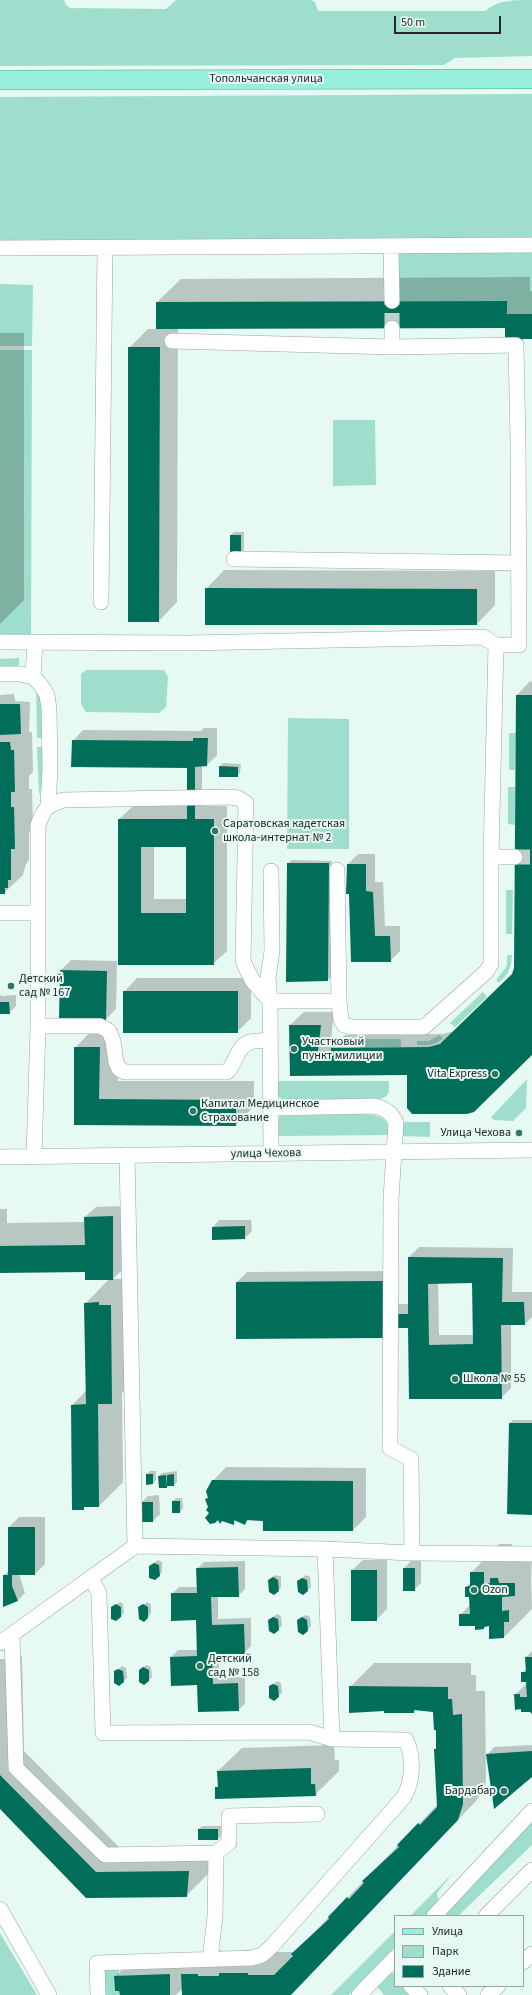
<!DOCTYPE html>
<html>
<head>
<meta charset="utf-8">
<style>
	body { margin:0 }
	#map { position:relative; width:532px; height:1995px; overflow:hidden; background:#e6f9f3; font-family:"Source Sans 3",sans-serif }
	canvas { display:block }
	.legend { position:absolute; left:394px; top:1915px; width:130px; height:72px; box-sizing:border-box; background:#e6f9f3; border:1px solid #97a5a1; margin:0; padding:5px 7px; list-style:none; font-size:12px; color:#212826 }
	.legend li { display:flex; align-items:center; gap:8px; height:20px }
	.legend b { width:20px; border:1px solid #97a5a1 }
	.scale { position:absolute; left:394px; top:16px; width:107px; height:18px; box-sizing:border-box; border:2px solid #212826; border-top:0; padding-left:5px; font-size:12px; line-height:14px; white-space:nowrap; color:#212826; -webkit-text-stroke:3px #e6f9f3; paint-order:stroke }
</style>
</head>
<body>
<div id="map">
<canvas width="532" height="1995"></canvas>
<ul class="legend">
<li><b style="height:5px;background:#98efdb"></b>Улица</li>
<li><b style="height:11px;background:#9fdecc"></b>Парк</li>
<li><b style="height:11px;background:#016e5a"></b>Здание</li>
</ul>
<div class="scale">50 m</div>
</div>
<script>
const ctx = document.querySelector('canvas').getContext('2d');
ctx.lineJoin = 'round';
function paint(path, color) { ctx.fillStyle = color; ctx.fill(path, 'evenodd'); }
function strokePath(path, color, width, dash) { ctx.strokeStyle = color; ctx.lineWidth = width; ctx.lineCap = dash ? 'butt' : 'round'; ctx.setLineDash(dash || []); ctx.stroke(path); }
function drawText(font, color, halo, rows, align = 'center') {
  ctx.font = font + ' "Source Sans 3",sans-serif'; ctx.lineWidth = 4; ctx.setLineDash([]); ctx.textBaseline = 'middle'; ctx.strokeStyle = halo; ctx.fillStyle = color; for (const [text, x, y, turn = 0] of rows) {
    ctx.save(); ctx.translate(x, y); ctx.rotate((+turn || 0) * Math.PI / 180); ctx.textAlign = isNaN(turn) ? turn : align; if (halo) ctx.strokeText(text, 0, 0); ctx.fillText(text, 0, 0); ctx.restore();
  }
}
paint(new Path2D(`
	M0,0H64L66,5L70,8L166,9L176,0H311L315,2L318,11H486C496,0 515,0 532,0V56L455,58L444,65L0,66Z
	M532,94V239L0,240V97Z
	M532,249V314H507L506,301H395V250Z
	M0,284L33,285L32,346H0Z
	M0,350H32L31,637L0,636Z
	M333,420H375L376,485L333,486Z
	M19,658V669H0V659Z
	M86,670H164L168,677L166,707L159,713L86,712L81,704V674Z
	M36,686L40,691L46,737L37,738Z
	M288,718L349,719V849H287Z
	M509,733H516L515,770H509Z
	M37,747H46L44,779L39,795Z
	M508,787H515V825L508,824Z
	M506,890H513L512,934H506Z
	M507,955H512C511,969 509,973 499,983L496,980L507,966Z
	M483,992L487,997L455,1027L450,1023Z
	M439,1035L443,1038C435,1045 427,1046 417,1045V1041H429Z
	M360,1039H401V1047L360,1048Z
	M527,1079L526,1108L513,1121L494,1120L491,1117Z
	M276,1081H389C389,1091 390,1097 380,1099L285,1101L277,1096Z
	M364,1114C380,1115 389,1118 389,1135L280,1136L278,1135L277,1119L280,1116Z
	M403,1122H430V1137L403,1136Z
	M532,1821V1845L458,1916H441Z
	M453,1873L437,1893L439,1904L427,1916H410Z
	M395,1931V1947L349,1995H331Z
	M0,1933L37,1995H0Z
	M119,1969V1976H114L115,1991H119L120,1995H103L102,1970Z
	M391,1972L395,1974V1986H406L415,1995H384L377,1986Z`), '#9fdecc');
paint(new Path2D(`
	M530,277V291H532V338H525L522,341L506,327L178,328L177,602L159,621L129,348L148,329H157V302L181,279Z
	M0,333H24V600L0,624Z
	M234,532H244V550L241,553L231,535Z
	M224,570L495,571V605L477,624L206,589Z
	M530,681L532,682V1054L408,1074L291,1075L290,1025L304,1012H334L331,1038H342L345,1035L443,1034L454,1031L513,974L515,968L517,695Z
	M14,694L15,701L30,702L29,732H32L33,772L29,776V789H32L33,829L29,833V860L26,864L23,875L4,893L0,894V695Z
	M204,728H217V755L207,765L202,766V806H227V951L213,964H119V819L133,806H188V767L73,741L83,730L201,731ZM154,846H187V899H154Z
	M223,763L241,764L240,773L237,776L220,767Z
	M358,854H375V882H383L385,926H400V951L390,961H352L348,864Z
	M292,860L332,861L331,977L328,980L287,981L288,863Z
	M71,960L117,961L116,1009L106,1019L61,970Z
	M137,978H251V1018L237,1032L124,992Z
	M0,993L1,996L16,995V1006L9,1013H0Z
	M93,1029H118V1081H254V1106L236,1125L75,1124V1048Z
	M123,1206V1269L113,1279H122L136,1379L122,1393L123,1482L99,1506H86L83,1509L72,1405L87,1390L86,1303L109,1279L86,1271L0,1272V1209H7V1223L86,1222L85,1217L96,1207Z
	M219,1220H251L252,1231L245,1238L213,1227Z
	M419,1247L513,1248L512,1292H532V1317L525,1324H511V1388L501,1398H410L409,1327L237,1282L247,1272L393,1271V1304H409V1257ZM473,1282L474,1335H439L438,1283Z
	M513,1420H532V1514L510,1423Z
	M226,1467L366,1468V1517L353,1530L249,1520L244,1524L237,1520L234,1524L218,1519L211,1513L206,1500L209,1497L207,1491L213,1481Z
	M150,1471H156V1480L153,1483L147,1474Z
	M177,1471V1482L174,1485L166,1487L159,1476L162,1473Z
	M159,1495L160,1514L153,1521L141,1503L148,1496Z
	M176,1498H182L183,1508L180,1512L173,1501Z
	M19,1517H45V1564L35,1574H19L25,1593L18,1600L4,1606V1575L9,1571V1527Z
	M499,1544H512L513,1555H532L531,1580L532,1609L504,1637L490,1625L484,1628L476,1629L475,1625L460,1615L471,1604L470,1596L466,1587L471,1582V1573Z
	M158,1560L162,1562V1572L159,1575L150,1566Z
	M363,1560H387V1609L376,1620H352V1570Z
	M245,1561V1589L238,1596H218V1619L251,1618V1646L244,1653H219V1677H245V1704L238,1710L198,1684L171,1657L178,1650H198L197,1619L172,1594L179,1587H198L197,1569L204,1562Z
	M411,1561H421V1583L414,1590L404,1568Z
	M277,1575L281,1577V1587L278,1590L272,1577Z
	M306,1575L310,1577L311,1587L307,1590L298,1581Z
	M120,1602L123,1604L124,1613L121,1617L112,1608Z
	M147,1602L151,1604V1613L148,1617L139,1608Z
	M277,1614L281,1616L282,1626L278,1629L269,1620Z
	M306,1615L310,1617L311,1626L307,1630L302,1617Z
	M532,1651V1713L515,1695L527,1683L522,1673L527,1668L526,1657Z
	M11,1656H22L24,1751L120,1848L212,1847L210,1872L186,1896H87L0,1808V1659H8Z
	M374,1663H471V1675H476V1691H485L486,1779L485,1788L476,1801L314,1970L288,1995H183V1988L176,1995H121L115,1977L134,1958L188,1956V1969L206,1951L222,1950V1953H241L243,1950L271,1949V1952H295L438,1804L437,1729L434,1711L416,1710L413,1712L385,1710L350,1687Z
	M147,1665L151,1667L152,1677L149,1680L143,1667Z
	M122,1666L126,1668L127,1678L123,1681L115,1672Z
	M277,1681L281,1683L282,1693L278,1696L270,1687Z
	M334,1745L335,1760H339V1771L315,1795L216,1788L219,1785L218,1771L242,1748Z
	M532,1745V1775L488,1754L494,1747Z
	M202,1826H221V1836L218,1839L199,1829Z`), '#0003');
paint(new Path2D(`
	M507,301V314H532V339H522V342H505V328L156,329V302Z
	M128,347H160L159,622H128Z
	M230,535H241V554L230,555Z
	M205,588L477,589V625H205Z
	M516,695H532V1055L474,1112L467,1114H412L407,1108V1075L290,1076L289,1025H321L318,1051H331V1048L429,1047L440,1044L512,974L514,968Z
	M0,704H20L21,734L0,735Z
	M193,738H208L207,766L195,767V819H214V965H118V819H187V768L71,767L72,740L193,741ZM141,847H186V913H141Z
	M0,742H10L11,750H14L15,792H11V807H14L15,849H11V880H8V888H5V894H0Z
	M219,766L238,767V777H219Z
	M287,863H329L328,981L286,982Z
	M347,864H366V891L373,892L375,936H390L391,962H351L349,894H346Z
	M60,970L107,971L106,1020L59,1019Z
	M123,991H238V1033H123Z
	M0,1002H9L10,1014H0Z
	M74,1047H100L99,1099L236,1100V1126L74,1125Z
	M113,1216V1280H85V1272L0,1273V1246L85,1245L84,1217Z
	M245,1226V1239L212,1240V1227Z
	M408,1257L503,1258L502,1302H524L525,1325H501L502,1399H409L408,1328H384V1338L236,1339V1282L383,1281V1314H408ZM472,1283L473,1344L429,1345L428,1284Z
	M99,1302V1305H111L112,1404H98L99,1507H84V1510H72L71,1405L86,1404L84,1303Z
	M509,1423H532V1515L507,1514Z
	M146,1474H153V1484L146,1485Z
	M174,1474V1486H167V1475Z
	M166,1475L167,1488H159L158,1476Z
	M212,1480L353,1481V1531H263V1521L247,1520L245,1525L234,1520V1525L222,1521L220,1524L218,1520L215,1523L210,1524L205,1518L209,1513L206,1510L208,1507L205,1499L208,1498L206,1491Z
	M172,1501H180V1513H172Z
	M140,1502H153V1522H141Z
	M8,1527H35V1575H12V1586L18,1601L3,1607V1575H8Z
	M154,1563L159,1565L160,1576L155,1580L149,1578V1566Z
	M238,1567L239,1597H211L212,1625L244,1624L245,1654H212L213,1684L238,1683L239,1711L198,1712L197,1685L171,1686L170,1657L197,1656L196,1620L171,1621V1593H197L196,1568Z
	M403,1568H415V1591H403Z
	M351,1570H377V1621H351Z
	M470,1572H484V1583H490V1578H498L499,1583H515V1596L502,1597V1611L509,1610V1622H504V1638L489,1639V1626L484,1627V1629L475,1630V1626H459V1614H470L469,1597H465V1587L470,1586Z
	M273,1577L278,1580L279,1591L274,1595L269,1592L268,1580Z
	M302,1578L307,1580L308,1591L303,1595L298,1592L297,1581Z
	M116,1604L121,1607V1617L116,1621L111,1619V1607Z
	M143,1604L148,1607V1618L144,1622L139,1619L138,1607Z
	M273,1617L278,1619L279,1630L274,1634L269,1631L268,1620Z
	M302,1617L307,1620L308,1631L303,1635L298,1632L297,1620Z
	M525,1657H532V1714L530,1712H521V1709L515,1710L514,1694H520V1697H527L526,1682H521V1672H526Z
	M143,1667L149,1670V1681L144,1685L139,1682V1670Z
	M118,1669L123,1671L124,1682L119,1686L114,1683V1671Z
	M273,1684L278,1686L279,1697L274,1701L269,1698V1686Z
	M349,1686L448,1687V1699H452L453,1715L462,1714L463,1804L458,1820L291,1995H182L181,1974H198V1976H219V1973H248V1975H274L293,1956L291,1954L329,1919L328,1917L347,1897L349,1899L364,1883L362,1881L399,1847L397,1845L418,1823L420,1825L437,1807L434,1749H436V1730H434L433,1712L414,1710V1713H384V1711L349,1713Z
	M532,1751V1777L494,1809L486,1754Z
	M311,1768V1784H315L316,1796L215,1799V1787H218L217,1771Z
	M0,1775L96,1872L189,1871L187,1897L86,1898L0,1809Z
	M198,1829H218V1840H198Z
	M170,1974V1995H120L119,1991H115L114,1976Z`), '#016e5a');
strokePath(new Path2D(`
	M392,328V301
	M515,857H532`), '#bfcfca', 15, [15, 8]);
const minor = new Path2D(`
	M391,246L392,301
	M0,248L532,245
	M392,328V347
	M172,341L392,347L516,345L518,442L519,645H496L491,857V964L486,972L424,1027H352L344,1025L341,1020L339,1001H270L271,1154
	M234,559L519,563
	M101,602L105,248
	M0,642L188,643L483,637L496,645
	M35,642L33,677L40,684L47,695L49,709L50,769L48,805
	M0,674H21L33,677
	M491,857H515
	M337,870L339,1001
	M0,913H38
	M38,1026H100L109,1031L113,1041L116,1062L119,1069L125,1072H227C236,1064 237,1045 250,1042C256,1040 264,1041 270,1041
	M271,1108L375,1106C386,1109 392,1113 396,1123L391,1198L390,1448L411,1459L412,1553
	M127,1155L135,1546
	M34,1156L38,1026V825C44,808 47,806 63,800L231,797L238,798L246,803L243,961L252,980L270,1001L268,978L272,951L271,871
	M0,1157L532,1150
	M91,1578L99,1593L103,1733L309,1732L332,1739
	M12,1634L16,1768L105,1855L216,1853L215,1917L210,1959
	M0,1643L135,1546L325,1549L412,1553L532,1554
	M216,1853L229,1843V1816L317,1814
	M0,1909L49,1995
	M434,1916L532,1811
	M486,1916L532,1870
	M523,1962L532,1954
	M411,1986L420,1995
	M450,1986L459,1995
	M98,1995L97,1963L252,1958L262,1955L271,1947L404,1797C413,1781 414,1757 406,1740L332,1739L325,1549
	M359,1995L395,1958
	M488,1995L498,1986`);
const major = new Path2D(`
	M0,80L532,79`);
strokePath(minor, '#95a6a1', 16);
strokePath(major, '#42a28c', 20);
strokePath(minor, '#fff', 15);
strokePath(major, '#98efdb', 19);
for (const [x, y, r, color] of [
	[215,831,4,"#337464"],
	[11,986,4,"#337464"],
	[294,1049,4,"#337464"],
	[495,1074,4,"#337464"],
	[193,1111,4,"#337464"],
	[519,1133,4,"#337464"],
	[455,1379,4,"#337464"],
	[474,1590,4,"#337464"],
	[200,1666,4,"#337464"],
	[504,1791,4,"#337464"]
]) { const dot = new Path2D(); dot.arc(x, y, r, 0, 2 * Math.PI); ctx.fillStyle = color; ctx.fill(dot); strokePath(dot, '#e6f9f3', 1.5); }
drawText('12px', '#212826', '#e6f9f3', [
	["Топольчанская улица",266,79],
	["улица Чехова",266,1154,-1]
]);
drawText('12px', '#212826', '#e6f9f3', [
	["Саратовская кадетская",223,824],
	["школа-интернат № 2",223,838],
	["Детский",19,979],
	["сад № 167",19,993],
	["Участковый",302,1042],
	["пункт милиции",302,1056],
	["Vita Express",487,1074,"right"],
	["Капитал Медицинское",201,1104],
	["Страхование",201,1118],
	["Улица Чехова",511,1133,"right"],
	["Школа № 55",463,1379],
	["Ozon",482,1590],
	["Детский",208,1659],
	["сад № 158",208,1673],
	["Бардабар",496,1791,"right"]
], 'left');
</script>
</body>
</html>
